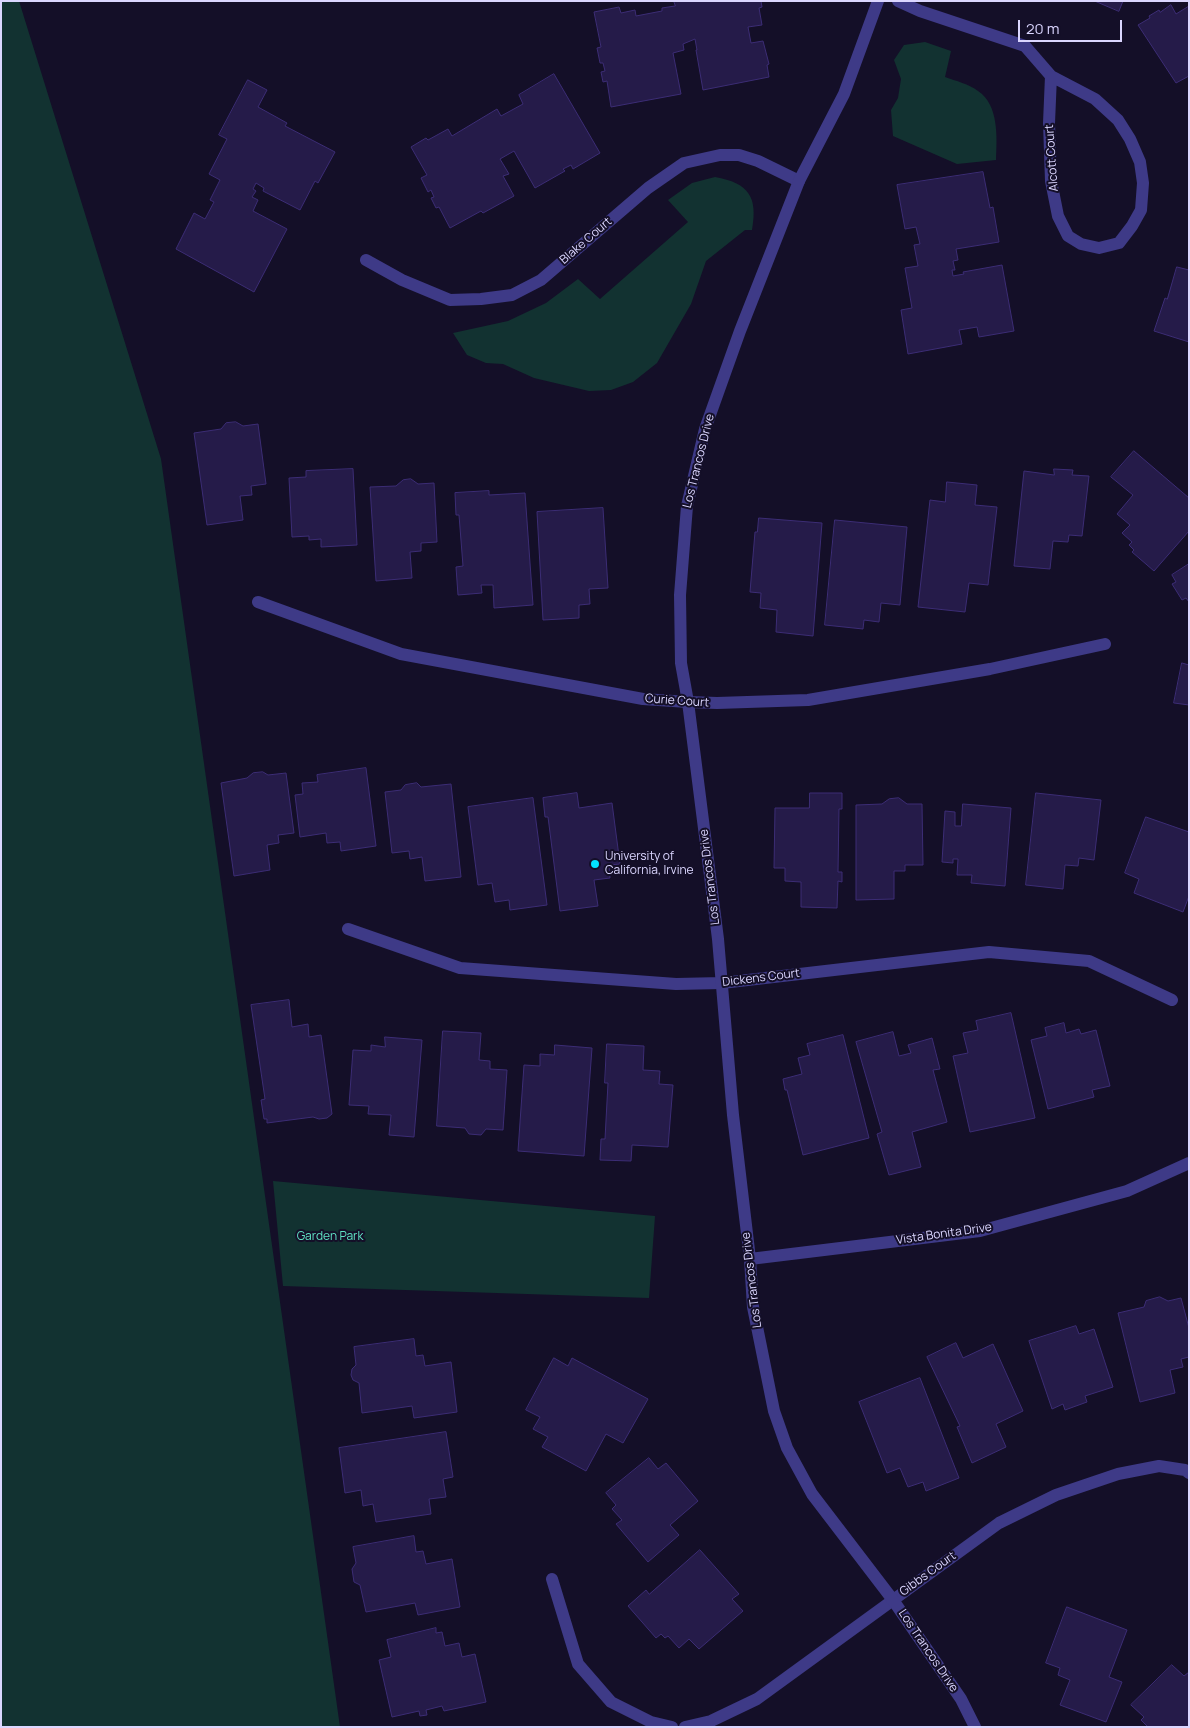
<!DOCTYPE html>
<html>
<head>
<meta charset="utf-8">
<style>
	body { margin:0 }
	#map { position:relative; width:1190px; height:1728px; overflow:hidden; background:#140f28; font-family:Manrope,sans-serif }
	canvas { display:block }
	.frame { position:absolute; inset:0; border:2px solid #dbd6ff; pointer-events:none }
	.scale { position:absolute; left:1018px; top:20px; width:104px; height:22px; box-sizing:border-box; border:2px solid #dbd6ff; border-top:0; padding-left:6px; font-size:15px; line-height:18px; white-space:nowrap; color:#dbd6ff; -webkit-text-stroke:4px #140f28; paint-order:stroke }
</style>
</head>
<body>
<div id="map">
<canvas width="1190" height="1728"></canvas>
<div class="frame"></div>
<div class="scale">20 m</div>
</div>
<script>
const ctx = document.querySelector('canvas').getContext('2d');
ctx.lineJoin = 'round';
function paint(path, color) { ctx.fillStyle = color; ctx.fill(path, 'evenodd'); }
function strokePath(path, color, width, dash) { ctx.strokeStyle = color; ctx.lineWidth = width; ctx.lineCap = dash ? 'butt' : 'round'; ctx.setLineDash(dash || []); ctx.stroke(path); }
function drawText(font, color, halo, rows, align = 'center') {
  ctx.font = font + ' Manrope,sans-serif'; ctx.lineWidth = 4; ctx.setLineDash([]); ctx.textBaseline = 'middle'; ctx.strokeStyle = halo; ctx.fillStyle = color; for (const [text, x, y, turn = 0] of rows) {
    ctx.save(); ctx.translate(x, y); ctx.rotate((+turn || 0) * Math.PI / 180); ctx.textAlign = isNaN(turn) ? turn : align; if (halo) ctx.strokeText(text, 0, 0); ctx.fillText(text, 0, 0); ctx.restore();
  }
}
paint(new Path2D(`
	M1,1H19L161,459L340,1727H1Z
	M925,42L951,51L945,77C956,81 969,84 978,91C999,105 997,137 996,160L957,164L893,136L891,110L898,98L901,79L894,60L904,45Z
	M715,177C749,183 758,197 752,230H745L706,261L691,304L657,363L633,382L611,390L589,391L534,378L503,364L486,363L467,355L453,333L508,321L546,303L578,279L600,299L688,222L668,200L692,183Z
	M273,1181L655,1216L649,1298L283,1286Z`), '#123231');
const building = new Path2D(`
	M674,1H761L762,7L759,8L762,25L748,27L751,43L763,41L769,64L767,65L769,77L703,90L696,50H697L695,39L683,44L684,50L673,53L681,94L611,107L607,81L603,82L601,72L605,71L603,63H600L597,48L601,47L594,12L619,7L621,13L635,10L636,16L662,11V8L675,6Z
	M1095,1H1123L1119,11Z
	M1171,5L1176,14L1189,6V76L1176,83L1138,25L1150,18L1149,16L1159,10L1160,12Z
	M554,74L600,153L573,169L571,165L563,169L565,171L535,188L514,151L500,159L509,174L503,176L514,196L483,213L481,211L450,228L439,207L436,208L431,198L434,197L431,190L428,192L421,178L427,175L411,147L426,138L428,140L448,129L452,136L497,109L501,116L523,104L519,95Z
	M248,80L267,90L258,107L287,123L285,126L335,152L318,183L315,181L300,210L263,191L264,188L256,183L253,189L256,191L252,197L258,200L253,211L287,229L254,292L176,249L194,213L205,219L214,202L210,200L220,180L209,174L227,139L219,135Z
	M983,172L990,208L993,207L999,242L956,249L958,260L953,261L955,270H952L953,276L964,274L963,272L1002,265L1014,331L979,337L977,327L959,330L962,344L908,354L901,310L912,308L905,268L918,266L914,245L920,244L916,227L905,229L897,185Z
	M1177,267L1189,270V342L1154,331L1165,298L1167,299Z
	M236,422L243,426L258,424L266,484L251,486L252,495L240,496L243,520L207,525L194,433L221,429L226,423Z
	M1134,451L1189,498V531L1154,571L1132,552L1134,550L1129,545L1132,542L1122,533L1130,525L1117,514L1133,495L1111,477Z
	M353,469L357,545L321,547V539L309,540V536L292,537L289,478L306,477V471Z
	M1054,469L1073,470L1072,475L1089,476L1082,536L1069,535L1068,542L1053,541L1050,569L1014,566L1024,471L1054,475Z
	M411,479L418,484L434,483L437,542L421,543V551L410,552L412,578L376,581L370,487L396,486L403,480Z
	M947,482L977,485L975,505L997,507L988,585L969,583L965,612L918,607L930,500L945,502Z
	M489,491V495L525,493L533,605L494,608L493,585H481L482,593L458,595L456,567L463,566L459,515H456L455,493Z
	M603,508L608,588L589,589L590,604L579,605V618L543,620L537,512Z
	M759,518L822,523L813,636L776,632L777,610L760,608L761,593L750,592L755,532H757Z
	M835,520L907,527L900,605L881,603L879,622L864,620L863,629L825,625Z
	M1189,564V602L1186,598L1182,600L1172,584L1176,582L1172,575Z
	M1182,663L1189,665V705L1174,703Z
	M366,768L376,846L341,851L340,842L327,843L326,833L300,837L295,795L303,794L302,783L318,782L317,775Z
	M263,772L268,775L286,773L294,833L278,835L279,843L267,845L270,870L234,876L221,783L247,778L253,773Z
	M417,783L421,787L451,784L461,877L425,881L422,857L410,859L409,851L392,853L385,792L401,790L405,785Z
	M577,793L579,808L612,803L620,864L609,865L610,878L594,880L598,906L560,911L548,817H545L543,798Z
	M810,793H842V809H839L838,872H842V882L838,881L837,908L801,907V882L785,881V868H774L775,808H809Z
	M1036,793L1101,800L1094,860L1079,858L1078,866L1065,865L1063,889L1026,885Z
	M533,798L547,905L510,910L509,900L495,902L492,883L478,885L468,807Z
	M899,798L907,804H922L923,865H905V871H894V899L856,900V805L882,804L889,799Z
	M963,804L1011,808L1005,886L971,883L972,875H957L958,859H953V863L942,862L945,811L955,812V826H961Z
	M1146,817L1189,832V896L1183,912L1134,893L1139,879L1125,873Z
	M289,1000L292,1027L308,1024L309,1037L321,1035L332,1114L327,1118L319,1119L313,1117L267,1123V1119H264L261,1100L265,1099L251,1005Z
	M1011,1013L1035,1118L970,1132L953,1056L968,1053L963,1033L978,1030L976,1021Z
	M1064,1023L1066,1033L1079,1029L1081,1034L1096,1030L1110,1086L1092,1090L1094,1097L1048,1109L1031,1040L1047,1036L1045,1028Z
	M443,1031L481,1033L479,1060L490,1061V1069L507,1070L503,1130L486,1129L481,1135L469,1134L465,1128L437,1126Z
	M893,1032L899,1056L911,1053L908,1045L932,1038L940,1069L933,1070L947,1122L912,1132L921,1167L889,1175L877,1134L882,1132L856,1042Z
	M843,1035L869,1138L803,1155L787,1090H785L783,1079L802,1074L798,1058L810,1055L807,1044Z
	M385,1037L422,1040L414,1137L389,1135L391,1115L368,1114L369,1106L349,1105L353,1050L371,1051V1045L385,1047Z
	M607,1044L644,1046L643,1070L660,1071L659,1084L673,1085L668,1147L632,1145L631,1161L600,1160L601,1139H605L608,1083H605Z
	M555,1045L592,1048L584,1156L518,1151L524,1065L540,1066V1054L554,1055Z
	M1160,1297L1168,1301L1181,1298L1189,1328V1357L1181,1359L1183,1367L1170,1370L1175,1393L1140,1402L1118,1313L1144,1307L1146,1301Z
	M1076,1326L1079,1334L1094,1329L1113,1387L1085,1396L1087,1402L1065,1410L1063,1404L1052,1409L1029,1341Z
	M414,1339L416,1356L423,1355L425,1366L451,1362L457,1412L414,1418L412,1406L362,1413L359,1383L353,1380L351,1375L352,1369L356,1365L354,1347Z
	M956,1343L963,1358L993,1344L1023,1411L996,1424L1006,1447L972,1463L957,1427L960,1426L927,1357Z
	M554,1358L568,1366L572,1358L648,1399L623,1443L606,1434L586,1471L542,1447L548,1437L533,1429L540,1417L526,1410Z
	M920,1378L959,1478L926,1491L923,1482L908,1487L900,1468L887,1473L859,1402Z
	M446,1432L453,1477L443,1479L446,1497L429,1499L431,1514L376,1522L373,1504L363,1506L361,1490L345,1493L339,1448Z
	M649,1458L658,1469L666,1463L698,1501L670,1525L679,1535L648,1562L616,1524L622,1520L612,1509L616,1505L606,1493Z
	M414,1536L416,1552L423,1551L426,1564L452,1559L460,1607L418,1615L415,1603L366,1612L360,1585L354,1582L352,1569L356,1563L353,1547Z
	M700,1550L739,1594L732,1599L743,1611L699,1649L689,1639L679,1648L668,1636L665,1638L661,1634L656,1638L628,1606L646,1590L649,1594Z
	M1067,1607L1127,1630L1109,1677L1122,1682L1106,1722L1060,1705L1070,1680L1058,1675L1060,1668L1046,1663Z
	M436,1628V1633L442,1632L445,1646L459,1643L462,1657L475,1654L486,1702L444,1711L442,1706L426,1710L427,1715L420,1716L419,1711L392,1717L379,1660L391,1657L387,1640Z
	M1172,1665L1184,1676L1189,1672V1727H1148L1141,1720L1144,1717L1131,1705Z`);
paint(building, '#251b49');
strokePath(building, '#3c2d75', 1);
strokePath(new Path2D(`
	M898,1L920,11L1025,46L1051,76L1095,99L1118,120L1130,139L1140,162L1143,183L1141,210L1132,226L1119,243L1099,248L1081,244L1068,236L1058,216L1051,181L1049,123L1051,76
	M366,260L402,280L450,300L481,299L512,295L541,280L648,188L684,163L720,155H739L758,161L799,181
	M258,602L401,654L643,699L688,702L717,703L808,700L990,669L1105,644
	M348,929L460,968L676,984L722,983L989,952L1089,961L1172,1000
	M552,1579L578,1664L611,1702L651,1722L672,1727
	M685,1727L711,1721L757,1699L999,1523L1056,1495L1118,1474L1159,1466L1185,1470L1189,1473`), '#3e3a87', 12);
strokePath(new Path2D(`
	M878,1L844,94L799,181L740,331L705,429L687,506L680,595L681,663L688,702L718,939L733,1115L750,1259L753,1307L774,1411L787,1448L812,1494L893,1600L961,1699L975,1727
	M750,1259L980,1231L1127,1191L1189,1163`), '#3e3a87', 12);
for (const [x, y, r, color] of [
	[595,864,5,"#02e2ff"]
]) { const dot = new Path2D(); dot.arc(x, y, r, 0, 2 * Math.PI); ctx.fillStyle = color; ctx.fill(dot); strokePath(dot, '#140f28', 2); }
drawText('12px', '#dbd6ff', '#140f28', [
	["Alcott Court",1052,158,-94],
	["Blake Court",586,241,-41],
	["Los Trancos Drive",699,461,-76],
	["Curie Court",677,701,4],
	["Los Trancos Drive",710,877,-97],
	["Dickens Court",761,978,-7],
	["Vista Bonita Drive",944,1234,-8],
	["Los Trancos Drive",752,1280,-97],
	["Gibbs Court",928,1574,-36],
	["Los Trancos Drive",928,1651,56]
]);
drawText('12px', '#dbd6ff', '#140f28', [
	["University of",605,857],
	["California, Irvine",605,871]
], 'left');
drawText('12px', '#5fe2c3', '#140f28', [
	["Garden Park",330,1237]
]);
</script>
</body>
</html>
